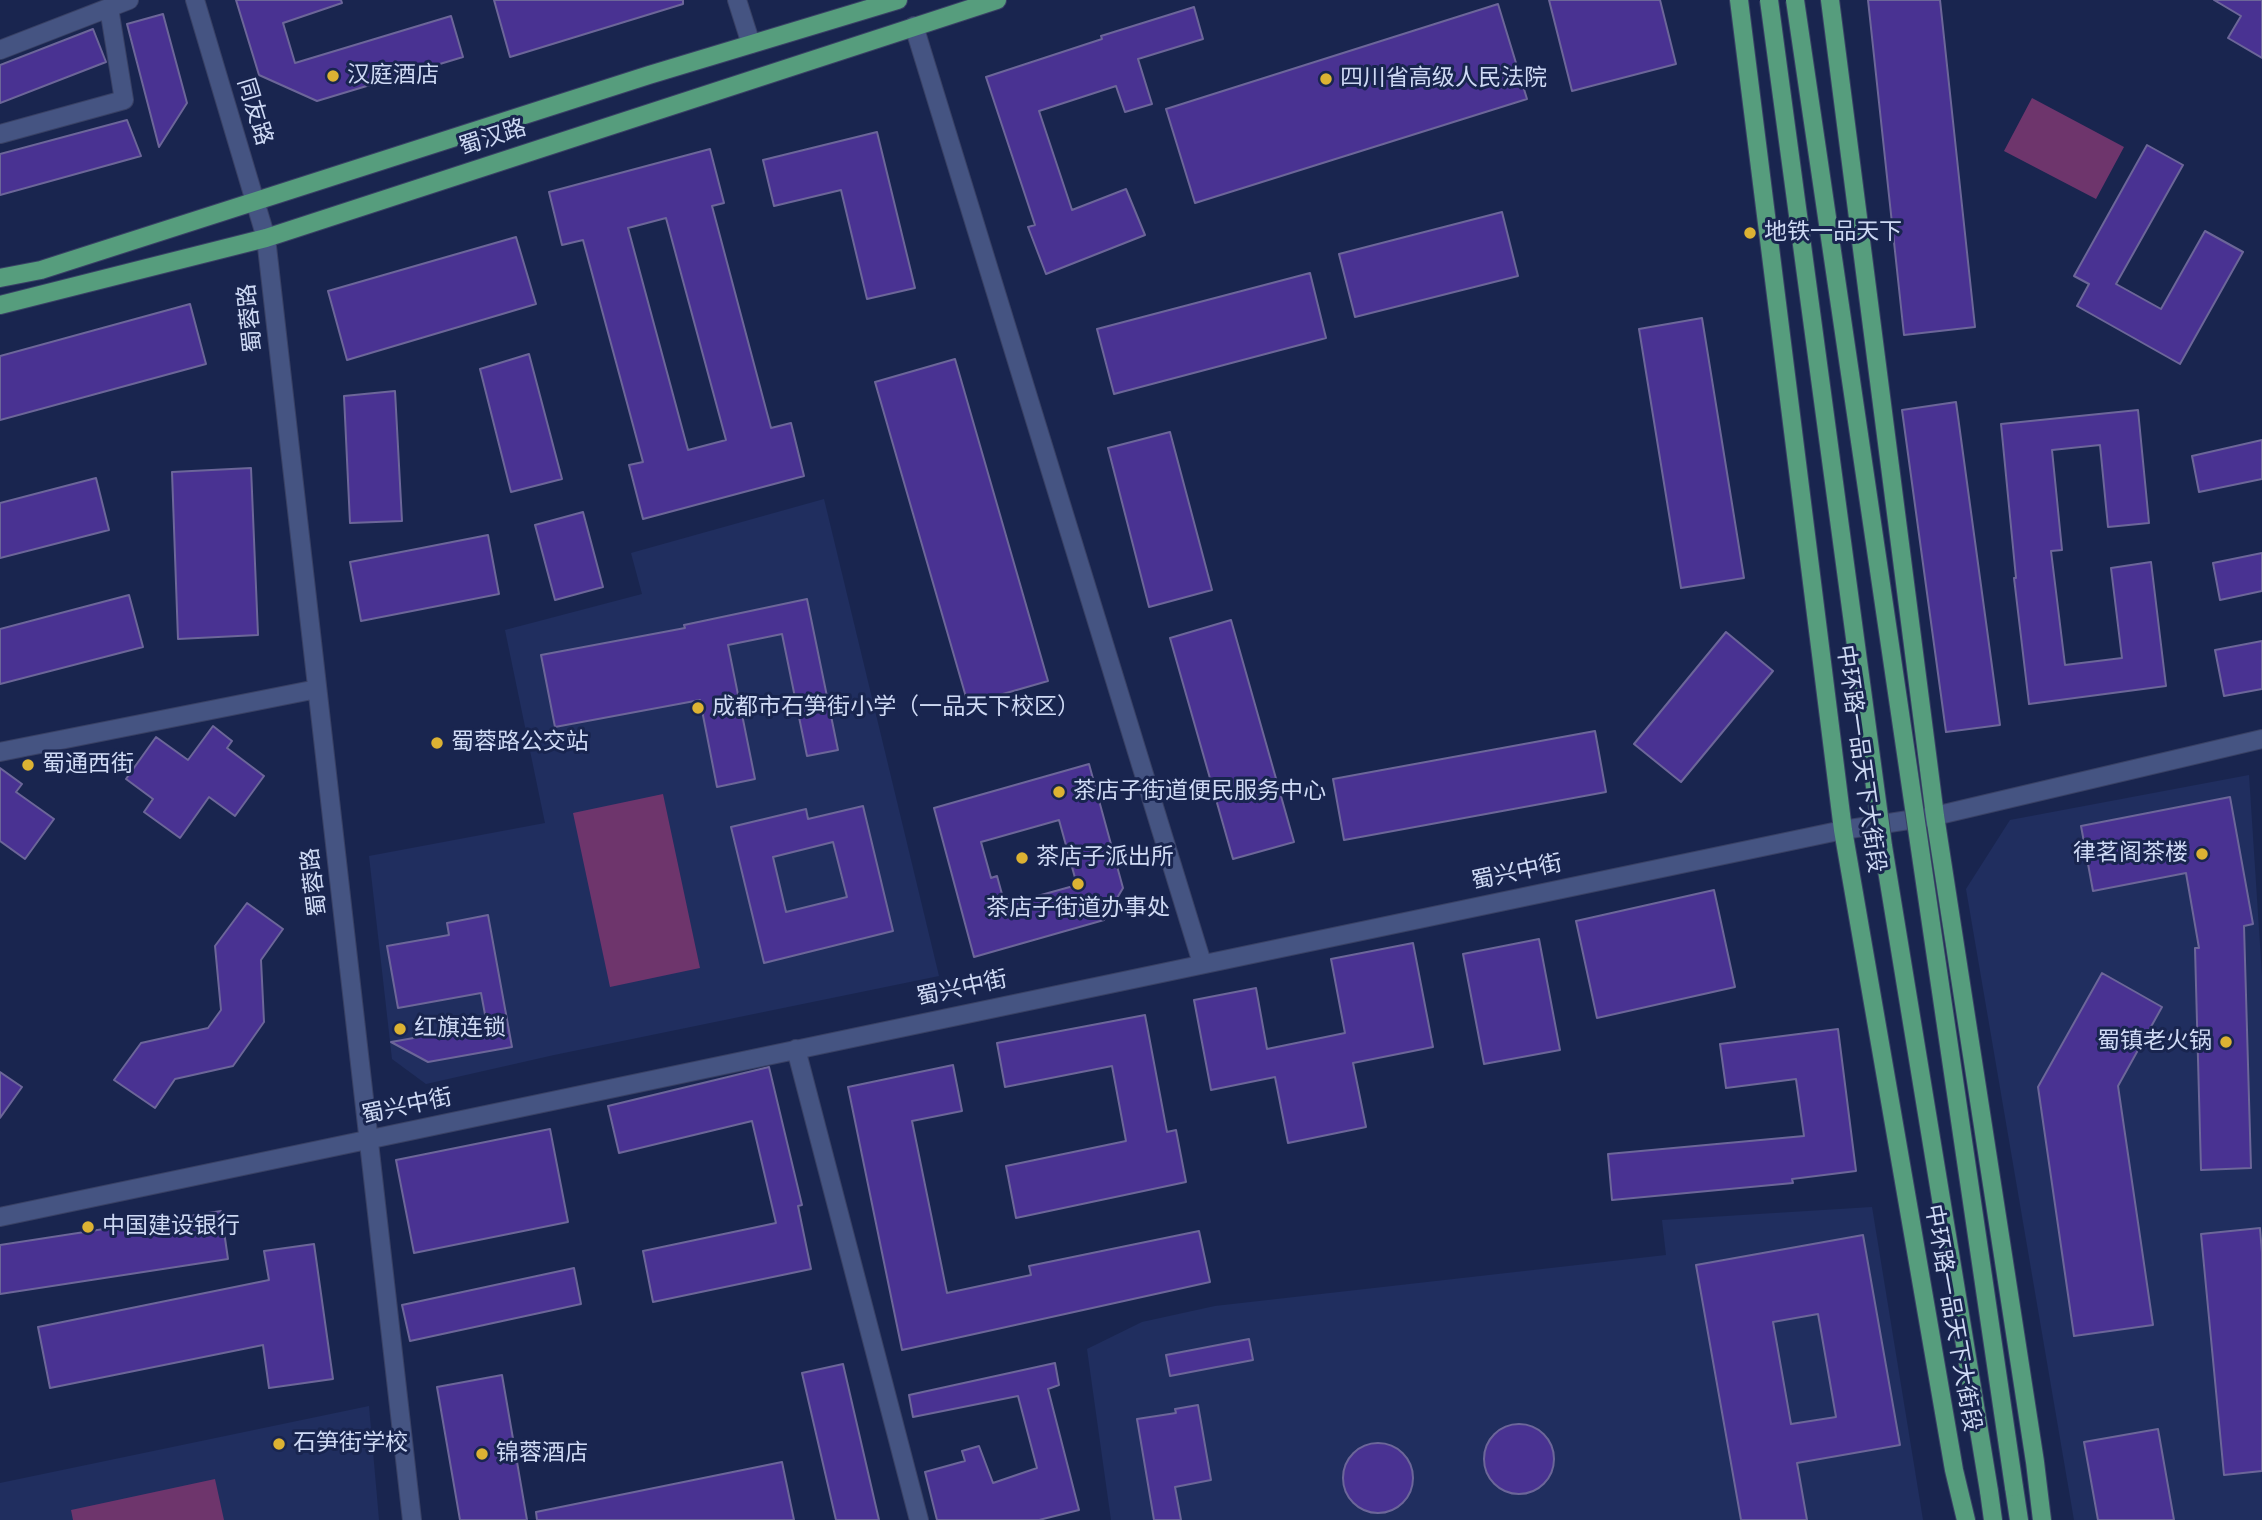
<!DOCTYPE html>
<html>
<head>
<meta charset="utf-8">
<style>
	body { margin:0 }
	canvas { display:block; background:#19254f }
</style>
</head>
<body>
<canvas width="2262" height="1520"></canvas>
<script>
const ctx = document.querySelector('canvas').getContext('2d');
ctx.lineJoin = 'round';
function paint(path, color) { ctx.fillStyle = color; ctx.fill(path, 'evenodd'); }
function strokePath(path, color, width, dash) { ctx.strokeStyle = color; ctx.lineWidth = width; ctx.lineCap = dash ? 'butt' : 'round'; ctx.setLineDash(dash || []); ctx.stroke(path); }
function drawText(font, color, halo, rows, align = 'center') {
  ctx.font = font + ' "Space Grotesk","Noto Sans SC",sans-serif'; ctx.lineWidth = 6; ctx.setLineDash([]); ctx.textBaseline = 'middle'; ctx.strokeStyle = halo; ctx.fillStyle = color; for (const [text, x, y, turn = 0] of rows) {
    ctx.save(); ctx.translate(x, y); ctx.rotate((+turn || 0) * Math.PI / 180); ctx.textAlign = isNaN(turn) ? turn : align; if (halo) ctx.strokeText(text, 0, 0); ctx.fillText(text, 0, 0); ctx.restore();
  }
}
paint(new Path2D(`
	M824,499L939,976L554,1055L426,1084L392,1059L369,856L545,823L505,630L642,594L631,553Z
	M2249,775L2262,976V1520H2074L1966,889L2010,820Z
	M1872,1207L1923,1520H1111L1087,1349L1142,1322L1215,1306L1666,1255L1662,1220Z
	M369,1406L379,1520H0V1483Z`), '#202e5f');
paint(new Path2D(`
	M2032,98L2124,147L2096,199L2004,151Z
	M663,794L700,968L610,987L573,813Z
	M215,1479L224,1520H73L71,1510Z`), '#6e356c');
const building = new Path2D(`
	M236,0H341L342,3L283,23L295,63L451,16L463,57L317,101L259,75Z
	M494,0H683V4L510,57Z
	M1549,0H1660L1676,64L1572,91Z
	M1868,0H1940L1975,327L1904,335Z
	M2214,0H2262V58L2228,38L2241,16Z
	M1498,4L1527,99L1195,203L1166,109Z
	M1194,7L1203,39L1138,59L1152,104L1125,112L1116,86L1039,111L1072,210L1126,189L1145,235L1046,274L1028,227L1035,225L986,77L1102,39L1101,36Z
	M163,14L187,103L159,147L127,24Z
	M93,29L106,62L0,103V65Z
	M127,120L141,156L0,195V154Z
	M877,132L915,288L867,299L841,190L774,206L763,160Z
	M2147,145L2183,165L2116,284L2161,309L2205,231L2243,252L2180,364L2077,306L2089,284L2074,276Z
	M710,149L724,203L712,206L771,428L791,423L804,476L643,519L629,465L643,462L583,240L562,245L549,192ZM666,218L726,440L688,450L628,228Z
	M1502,212L1518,276L1355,317L1339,254Z
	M516,237L536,304L347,360L328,291Z
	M1310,273L1326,338L1114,394L1097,329Z
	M190,304L206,364L0,420V356Z
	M1702,318L1744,578L1681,588L1639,329Z
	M529,354L562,479L511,492L480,369Z
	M955,359L1048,681L968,704L875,382Z
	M395,391L402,521L350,523L344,396Z
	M1956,402L2000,725L1946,732L1902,410Z
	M2138,410L2149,523L2108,527L2100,445L2052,450L2062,550L2051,551L2065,665L2122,658L2111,568L2151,562L2166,686L2029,704L2014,578H2016L2001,424Z
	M1170,432L1212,590L1149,607L1108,448Z
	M2262,440V479L2199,492L2192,456Z
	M251,468L258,635L178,639L172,472Z
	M96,478L109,530L0,558V503Z
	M583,512L603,587L555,600L535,525Z
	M488,535L499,594L361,621L350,562Z
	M2262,553V591L2220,600L2213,563Z
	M129,595L143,647L0,684V629Z
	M807,599L838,750L807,756L782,634L728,645L755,779L717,787L700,700L555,727L541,655L685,628L684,625Z
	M1231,620L1294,842L1233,859L1170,638Z
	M1726,632L1773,671L1681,782L1634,744Z
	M2262,641V689L2224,696L2215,650Z
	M213,726L232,741L227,748L264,776L235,816L209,797L180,838L144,812L153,799L126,779L156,737L188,760Z
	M1595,731L1606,792L1344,840L1333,779Z
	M1089,764L1123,888L1104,920L974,957L934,808ZM1059,820L1077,885L1005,905L997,876L991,878L981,842Z
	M0,768L22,784L16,792L54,819L25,859L0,841Z
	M2230,797L2253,924L2244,926L2251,1168L2201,1170L2195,948H2199L2186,873L2093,891L2081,826Z
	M863,806L893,931L764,963L731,827L806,809L808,819ZM833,842L847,897L786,912L773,857Z
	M1714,890L1735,987L1597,1018L1576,921Z
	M247,903L283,929L261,960L264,1022L233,1066L175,1079L155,1108L114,1080L141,1043L208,1028L221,1010L215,946Z
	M488,915L512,1047L428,1062L391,1042L487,1025L481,993L398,1008L387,946L449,935L447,923Z
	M1539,939L1560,1050L1484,1064L1463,954Z
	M1413,943L1433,1047L1353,1063L1366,1127L1288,1143L1275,1077L1211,1090L1194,1000L1256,988L1267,1049L1345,1033L1331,959Z
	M2102,973L2162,1007L2118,1086L2153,1325L2074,1336L2038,1087Z
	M1145,1015L1167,1132L1176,1130L1186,1182L1016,1218L1006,1166L1126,1141L1112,1066L1005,1087L997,1043Z
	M1838,1029L1856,1171L1792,1179L1793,1183L1612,1200L1608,1154L1804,1136L1796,1079L1726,1088L1720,1044Z
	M953,1065L962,1111L912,1121L947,1293L1031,1275L1029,1266L1199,1231L1210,1282L902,1350L848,1087Z
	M769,1067L802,1205L798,1206L811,1269L653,1302L643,1251L776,1223L752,1121L619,1153L608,1106Z
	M0,1072L22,1087L0,1118Z
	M550,1129L568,1222L414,1253L396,1160Z
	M221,1211L228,1259L0,1294V1245Z
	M2260,1228L2262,1253V1471L2224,1475L2201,1234Z
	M1863,1235L1900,1445L1797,1463L1807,1520H1741L1696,1265ZM1818,1314L1836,1417L1791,1424L1773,1322Z
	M314,1244L333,1379L269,1388L263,1345L50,1388L38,1327L269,1280L264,1251Z
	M574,1268L581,1304L410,1341L402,1305Z
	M1249,1339L1253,1360L1170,1376L1166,1355Z
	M1055,1363L1059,1385L1048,1389L1079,1510L1039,1520H937L925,1472L965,1461L962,1451L979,1446L993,1483L1037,1468L1018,1396L913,1417L909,1395Z
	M843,1364L879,1520H836L802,1373Z
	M502,1375L527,1520H460L437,1387Z
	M1198,1405L1211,1480L1175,1487L1181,1520H1154L1137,1419L1176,1413L1175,1409Z
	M1484 1459a35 35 0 1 1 70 0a35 35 0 1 1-70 0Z
	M2158,1429L2174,1520H2098L2084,1442Z
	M1343 1478a35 35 0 1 1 70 0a35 35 0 1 1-70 0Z
	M782,1462L794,1520H537L536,1512Z`);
paint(building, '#493292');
strokePath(building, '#6c6699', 2);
const minor = new Path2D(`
	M195,0L266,238L412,1520
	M737,0L751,44
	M914,26L1202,963
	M0,50L129,0
	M0,134L124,100L109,8
	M0,752L317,689
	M796,1049L919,1520
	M0,1217L1843,830L1935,816L2262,739`);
const major = new Path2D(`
	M1739,0L1843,830L1954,1470L1966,1520
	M1830,0L1935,816L2035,1462L2042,1520
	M0,278L41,270L649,75L898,0
	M0,305L266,238L997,0
	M2014,1487L2019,1520
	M1989,1491L1993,1520`);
strokePath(minor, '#394165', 20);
strokePath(major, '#394165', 20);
strokePath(minor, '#455482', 18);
strokePath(major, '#569d7d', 18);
const majorBridge = new Path2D(`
	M1769,0L1883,846L1989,1491
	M1795,0L2014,1487`);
strokePath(majorBridge, '#394165', 20, []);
strokePath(majorBridge, '#569d7d', 18);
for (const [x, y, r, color] of [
	[333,76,7,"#dcb233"],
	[1326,79,7,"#dcb233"],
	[1750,233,7,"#dcb233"],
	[698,708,7,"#dcb233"],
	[437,743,7,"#dcb233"],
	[28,765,7,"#dcb233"],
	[1059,792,7,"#dcb233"],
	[2202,854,7,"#dcb233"],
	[1022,858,7,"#dcb233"],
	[1078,884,7,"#dcb233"],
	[400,1029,7,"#dcb233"],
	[2226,1042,7,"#dcb233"],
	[88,1227,7,"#dcb233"],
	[279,1444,7,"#dcb233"],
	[482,1454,7,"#dcb233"]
]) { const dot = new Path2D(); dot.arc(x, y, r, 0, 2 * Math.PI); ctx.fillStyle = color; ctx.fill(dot); strokePath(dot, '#19254f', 2.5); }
drawText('23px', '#ced9f4', '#19254f', [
	["汉庭酒店",347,76],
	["四川省高级人民法院",1340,79],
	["地铁一品天下",1764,233],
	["成都市石笋街小学（一品天下校区）",712,708],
	["蜀蓉路公交站",451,743],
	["蜀通西街",42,765],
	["茶店子街道便民服务中心",1073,792],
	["律茗阁茶楼",2188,854,"right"],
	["茶店子派出所",1036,858],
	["茶店子街道办事处",1078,909,"center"],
	["红旗连锁",414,1029],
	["蜀镇老火锅",2212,1042,"right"],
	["中国建设银行",102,1227],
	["石笋街学校",293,1444],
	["锦蓉酒店",496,1454]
], 'left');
drawText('23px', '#ced9f4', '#19254f', [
	["同友路",254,112,73],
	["蜀汉路",493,138,-18],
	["蜀蓉路",251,318,-96],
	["中环路一品天下大街段",1860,759,82],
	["蜀兴中街",1517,873,-12],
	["蜀蓉路",315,882,-97],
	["蜀兴中街",962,989,-12],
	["蜀兴中街",407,1107,-12],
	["中环路一品天下大街段",1952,1318,80]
]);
</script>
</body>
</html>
